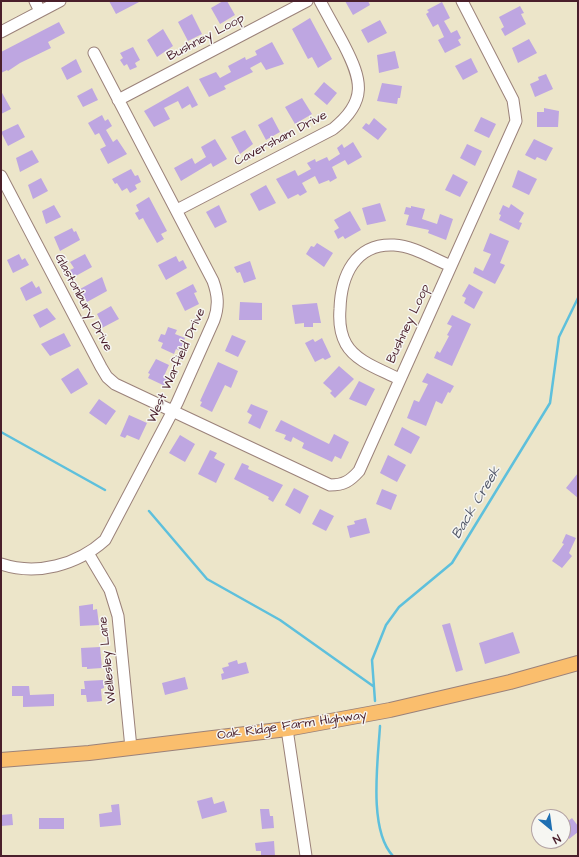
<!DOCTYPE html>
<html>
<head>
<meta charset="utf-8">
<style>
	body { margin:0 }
	#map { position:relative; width:579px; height:857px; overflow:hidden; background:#ece5c9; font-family:"Architects Daughter",sans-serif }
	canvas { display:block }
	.frame { position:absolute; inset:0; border:2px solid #4a1f2b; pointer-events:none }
	.north { position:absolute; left:531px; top:809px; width:40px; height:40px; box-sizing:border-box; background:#f6f6f2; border:1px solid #b1a0a2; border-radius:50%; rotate:151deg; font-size:11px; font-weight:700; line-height:16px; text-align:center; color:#4a1f2b }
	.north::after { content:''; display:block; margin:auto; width:14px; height:18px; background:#1f6fb2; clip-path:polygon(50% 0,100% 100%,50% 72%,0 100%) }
</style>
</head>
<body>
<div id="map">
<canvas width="579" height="857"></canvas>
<div class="frame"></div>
<div class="north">N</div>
</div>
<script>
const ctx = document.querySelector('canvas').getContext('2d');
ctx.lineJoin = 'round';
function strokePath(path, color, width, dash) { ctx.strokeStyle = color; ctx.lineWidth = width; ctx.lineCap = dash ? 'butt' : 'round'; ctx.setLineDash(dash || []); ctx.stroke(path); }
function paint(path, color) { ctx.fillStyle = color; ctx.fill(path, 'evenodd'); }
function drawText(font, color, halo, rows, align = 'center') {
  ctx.font = font + ' "Architects Daughter",sans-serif'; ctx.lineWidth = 3; ctx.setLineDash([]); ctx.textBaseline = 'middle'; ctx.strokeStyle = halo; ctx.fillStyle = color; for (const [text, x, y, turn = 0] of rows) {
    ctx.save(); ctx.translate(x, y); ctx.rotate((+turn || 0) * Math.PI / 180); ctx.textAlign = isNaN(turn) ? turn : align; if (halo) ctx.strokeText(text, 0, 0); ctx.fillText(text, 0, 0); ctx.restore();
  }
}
strokePath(new Path2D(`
	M1,432L105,490
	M149,511L207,579L280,620L373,686
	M375,701L372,660L386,625L399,607L452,563L550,403L559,337L578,298
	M380,726C378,760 368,830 393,856`), '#5ec0dc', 2.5);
paint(new Path2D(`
	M109,1H141L116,14Z
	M223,1H227L235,15L220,24L211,8Z
	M345,1H368L370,5L353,15Z
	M442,2L450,18L444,21L451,33L457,30L461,38L458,40L461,45L445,53L438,40L444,37L438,24L433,27L426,14L429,12L427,10Z
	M520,6L524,13L521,14L526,24L505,36L501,29L504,27L499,17Z
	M192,14L202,34L188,41L178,22Z
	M310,18L332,59L318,68L312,57L308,59L292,29Z
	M380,20L387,33L368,43L361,30Z
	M59,22L65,33L48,42L51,48L20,63L8,71L7,70L1,73V52Z
	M163,29L173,46L157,57L147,40Z
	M529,39L537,53L518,63L512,48Z
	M272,42L284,64L266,70L261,62L250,68L253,72L224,86L226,89L209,97L199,79L216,72L220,78L231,72L228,66L245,57L246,60L257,55L255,51Z
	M133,47L140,60L135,63L137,67L130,70L127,64L124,66L120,60L123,58L120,53Z
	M395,51L399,68L379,73L377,55Z
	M471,58L478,72L463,80L455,66Z
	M76,59L82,72L67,80L61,68Z
	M546,74L553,89L535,97L530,84L539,80L538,77Z
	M324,82L337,93L327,105L314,94Z
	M382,83L402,86L400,98H398L397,104L377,101Z
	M188,86L198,105L192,108L190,104L182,109L178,101L164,108L170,119L154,127L144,111Z
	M92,88L98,100L83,107L77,96Z
	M1,91L11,109L1,114Z
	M302,98L312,114L295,124L285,107Z
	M544,108L559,111L558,127H537V112H544Z
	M102,115L105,121L108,119L112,126L106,130L113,142L117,139L127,154L108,164L100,149L106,146L99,133L95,135L88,123Z
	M272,117L280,132L266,140L258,125Z
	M481,117L496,124L489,138L474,131Z
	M374,118L387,129L378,140L362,128L366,123L369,125Z
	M18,124L25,137L8,146L1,132Z
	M245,130L253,144L240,154L231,137Z
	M215,139L227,159L213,167L211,163L181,181L174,168L192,158L195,164L206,157L201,147Z
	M534,139L553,148L546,161L537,157L535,160L525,155Z
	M353,142L362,157L348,165L345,160L332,167L337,178L330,182L329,180L319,184L315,176L302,183L307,192L300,196L298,194L288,199L276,179L295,170L298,176L311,169L307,163L315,159L316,162L327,157L329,161L340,154L337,148L342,144L344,148Z
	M467,144L482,151L475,166L460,158Z
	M32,150L39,162L20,172L16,158Z
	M131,169L135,176L138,175L141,182L135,185L137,189L130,193L127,188L122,191L117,183L115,184L112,179Z
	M518,170L537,179L529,195L512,187Z
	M453,174L468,182L460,197L445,190Z
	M41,178L48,191L33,199L28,185Z
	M266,185L276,203L259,211L250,194Z
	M149,197L167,231L161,234L164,239L157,243L145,222L143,218L139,220L135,213L139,211L136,205Z
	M380,203L386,221L367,225L362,208Z
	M511,204L524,213L519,222L522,223L519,230L499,220L501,215L499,214L503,205L509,208Z
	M54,205L61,217L46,224L42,211Z
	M219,205L227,222L215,228L206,212Z
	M411,206L425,209L422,219L437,224L440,214L453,219L446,240L428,233L429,230L406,225L409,215L404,214L406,207L411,208Z
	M350,211L361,230L345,239L343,236L338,239L334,231L339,228L334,220Z
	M72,228L74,232L76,231L80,240L60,251L54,237Z
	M490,233L509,241L500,263L505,265L495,284L473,273L475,267L483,271L491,254L483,251Z
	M317,243L333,253L324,267L306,254L311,246L314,247Z
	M19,254L22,260L25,258L29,265L13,273L7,260Z
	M85,254L92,267L74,277L70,270L74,268L70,262Z
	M176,256L179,262L183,260L187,268L166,280L158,265Z
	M250,261L256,279L244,283L240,272L237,273L234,267Z
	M102,277L107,291L87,302L80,289Z
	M32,281L36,288L39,286L42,293L26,301L20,288Z
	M193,284L197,292L194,293L199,304L185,311L176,293Z
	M469,284L483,292L474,309L464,303L466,298L462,296Z
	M240,302L262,303V320H239Z
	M317,303L321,323H313V327H304V323L295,324L292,305Z
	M111,306L119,319L100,329L97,322L100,320L97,314Z
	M47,308L56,319L40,328L33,315Z
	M452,315L471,324L452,366L434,358L437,351L440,353L449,336L447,335L452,326L447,324Z
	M168,327L177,330L175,334L185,338L180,351L176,349L174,354L161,348L163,343L158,341L161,334L165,335Z
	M64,333L71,346L50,356L41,344Z
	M232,335L246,341L238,357L225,351Z
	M322,338L331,357L325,360L323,358L315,362L305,343L313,339L315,342Z
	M156,359L169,365L164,376L169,379L165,386L148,378L150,374L148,373Z
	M218,362L238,371L231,388L225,385L212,412L200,406L202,402L200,401Z
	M339,366L354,379L335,398L330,393L332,391L323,383Z
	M78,368L88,384L71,394L61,379Z
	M427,373L454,386L450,393L448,392L442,404L436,401L426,426L407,418L414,400L419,402L428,384L422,382Z
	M359,381L375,389L366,406L349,399Z
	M99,399L116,411L106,425L89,413Z
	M251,404L268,411L260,429L248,423L252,415L247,412Z
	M129,415L147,423L139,440L127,435L125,438L120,436Z
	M281,420L329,444L334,434L349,442L341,459L335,456L332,462L302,448L304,443L293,437L291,442L284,439L286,435L275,431Z
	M402,427L420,437L411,454L394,445Z
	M180,435L195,444L185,462L169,453Z
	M210,450L217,453L214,458L225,464L216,483L198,474Z
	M388,455L406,465L397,482L380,473Z
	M242,463L249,466L248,469L283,485L273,502L268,499L269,497L234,479Z
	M578,473V498L566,488Z
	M294,488L309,496L300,514L285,505Z
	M382,489L397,495L391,510L376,504Z
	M320,509L334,516L326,531L312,524Z
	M366,518L370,533L350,538L347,526L355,524L354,521Z
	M566,534L576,538L569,553L572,556L562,568L552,561L564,544L562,543Z
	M93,604V610L97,609L99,625L80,626L79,606Z
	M450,623L463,670L456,672L442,625Z
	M513,632L520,653L485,664L479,643Z
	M100,647L102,668L87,669V667H82L81,648Z
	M237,660L238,664L246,662L249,673L222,680L221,674L224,673L222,668L229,666L228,663Z
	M185,677L188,689L165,695L162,683Z
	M103,680L104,688L101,689L102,701L87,702L86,695H81V689H85L84,681Z
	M12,686H29L30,695L54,694V706L23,707V696H12Z
	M212,797L214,804L224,801L227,812L202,819L197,801Z
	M119,804L121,825L100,827L99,814L112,812L111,805Z
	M260,809H269L270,816H273L274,828L262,829Z
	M12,814L13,825L1,826V815Z
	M39,818H64V829H39Z
	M572,818L578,826V832L569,839L563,831V825Z
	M274,841L275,856H261V851H256L255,843Z`), '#bea6e1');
const minor = new Path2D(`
	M35,1L40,11
	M1,32L60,1
	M118,100L307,1
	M1,176L101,367L107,377L115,384L330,485C344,485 350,481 359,471L516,121L513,100L462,1
	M177,210L333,129C368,101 362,80 344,45C336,30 328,16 320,1
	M399,379C382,370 356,362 346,344C340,333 339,321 340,309C341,276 355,243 394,245C414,246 433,259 451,266
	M88,553L110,590L118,616L131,748
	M1,564C37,576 77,565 105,540L177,403L214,320C219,306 218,295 213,281L94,53
	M287,729L306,856`);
const major = new Path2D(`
	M1,760L89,753L287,729L390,710L510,682L578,663`);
strokePath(minor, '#9b827a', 13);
strokePath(major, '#9b827a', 16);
strokePath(minor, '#fff', 11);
strokePath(major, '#fabe6d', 14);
drawText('13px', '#4a1f2b', '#f6f6f2', [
	["Bushney Loop",206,38,-28],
	["Caversham Drive",281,139,-28],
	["Glastonbury Drive",83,303,62],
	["Bushney Loop",409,324,-65],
	["West Warfield Drive",177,366,-66],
	["Wellesley Lane",108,660,-96],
	["Oak Ridge Farm Highway",292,726,-8]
]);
drawText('italic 14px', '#515769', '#f6f6f2', [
	["Back Creek",477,503,-59]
]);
</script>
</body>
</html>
